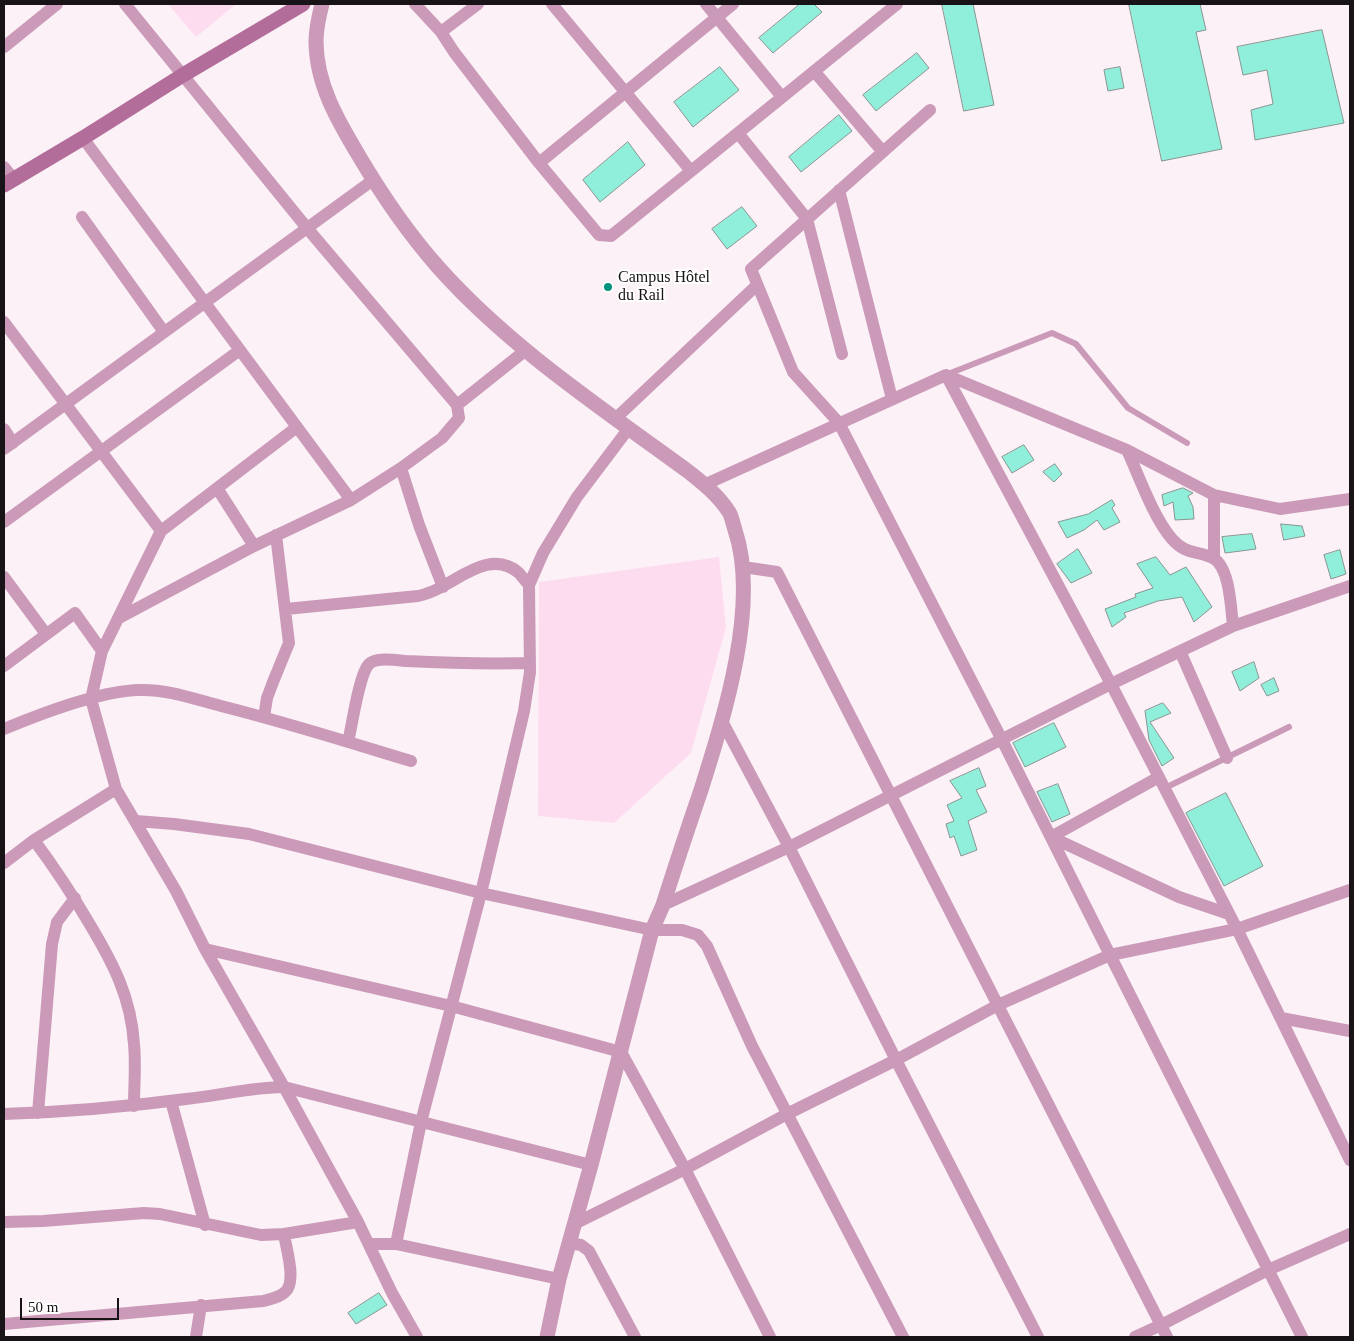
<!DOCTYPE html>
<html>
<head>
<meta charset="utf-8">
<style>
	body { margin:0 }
	#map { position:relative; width:1354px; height:1341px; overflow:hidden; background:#fcf1f7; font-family:"Times New Roman",serif }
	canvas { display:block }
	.frame { position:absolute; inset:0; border:5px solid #171316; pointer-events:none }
	.scale { position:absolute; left:20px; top:1298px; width:99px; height:22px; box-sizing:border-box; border:2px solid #171316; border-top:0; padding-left:6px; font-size:15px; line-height:18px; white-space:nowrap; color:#171316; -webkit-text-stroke:4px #fff; paint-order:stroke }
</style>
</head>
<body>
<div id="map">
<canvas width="1354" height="1341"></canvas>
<div class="frame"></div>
<div class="scale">50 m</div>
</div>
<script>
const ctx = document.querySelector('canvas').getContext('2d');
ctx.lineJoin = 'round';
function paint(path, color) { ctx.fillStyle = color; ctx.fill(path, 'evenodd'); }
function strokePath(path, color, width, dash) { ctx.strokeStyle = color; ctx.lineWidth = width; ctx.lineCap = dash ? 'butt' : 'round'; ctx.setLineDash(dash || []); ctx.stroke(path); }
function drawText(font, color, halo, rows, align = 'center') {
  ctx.font = font + ' "Times New Roman",serif'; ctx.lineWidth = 4; ctx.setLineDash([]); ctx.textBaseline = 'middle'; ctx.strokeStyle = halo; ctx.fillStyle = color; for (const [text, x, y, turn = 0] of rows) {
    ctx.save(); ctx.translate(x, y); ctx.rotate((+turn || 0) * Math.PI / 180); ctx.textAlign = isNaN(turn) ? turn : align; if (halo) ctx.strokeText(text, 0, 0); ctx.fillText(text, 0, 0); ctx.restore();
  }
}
paint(new Path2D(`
	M168,4H236L196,37Z
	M719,557L726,627L691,753L614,823L538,816L539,582Z`), '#fedcf0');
const building = new Path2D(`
	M800,4H814L822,12L773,53L759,38Z
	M942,4H973L994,105L964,111Z
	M1129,4H1200L1206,30L1196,32L1222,149L1162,161Z
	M1322,30L1344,123L1255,140L1251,110L1273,104L1267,70L1243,75L1237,47Z
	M917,53L929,68L876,111L863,95Z
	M720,67L739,90L693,127L674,102Z
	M1120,67L1124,88L1108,91L1104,70Z
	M839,115L852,131L801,172L789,157Z
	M628,142L645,165L600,202L583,180Z
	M742,207L757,226L727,249L712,229Z
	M1024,445L1034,460L1012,473L1002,457Z
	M1055,464L1062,474L1054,482L1043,472Z
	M1183,488L1193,493L1188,496L1193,507L1194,519L1175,520L1173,502L1164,506L1162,495Z
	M1112,500L1115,505L1112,508L1120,522L1104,530L1097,520L1084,530L1067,538L1058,522L1088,514Z
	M1281,524L1302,526L1305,536L1284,540Z
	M1252,534L1256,549L1225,553L1222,537Z
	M1078,549L1092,573L1071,583L1057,564Z
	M1340,550L1346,574L1331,579L1324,555Z
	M1156,557L1170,575L1186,567L1212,607L1194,622L1182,597L1158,601L1124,613L1126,617L1112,627L1105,609L1136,597L1135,594L1153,588L1137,564Z
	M1254,662L1259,678L1240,691L1232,672Z
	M1274,678L1279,691L1267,696L1261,685Z
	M1163,703L1171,713L1150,722L1174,758L1162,766L1149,740L1145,711Z
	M1054,723L1066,747L1025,767L1013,743Z
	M979,768L986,786L976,790L987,812L968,821L977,850L961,856L954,836L950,838L946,824L954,821L947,805L962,798L950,781Z
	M1058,784L1070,814L1052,822L1037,792Z
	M1226,793L1263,866L1224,886L1186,813Z
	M379,1293L387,1305L356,1324L348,1313Z`);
paint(building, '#90efda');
strokePath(building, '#899491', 1);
strokePath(new Path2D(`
	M948,374L1052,333L1076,344L1128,408L1187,443
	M1165,788L1289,727`), '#cb9ab8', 6);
strokePath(new Path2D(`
	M415,4L441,32L454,52L539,163L599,235L611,236L897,4
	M552,4L691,171
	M706,4L782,97
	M441,32L478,4
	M4,47L57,4
	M814,71L883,152
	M930,110L751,269L793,372L839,423L1001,738L1302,1337
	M738,133L807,219L842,354
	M83,138L351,500
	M539,163L733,4
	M4,167L14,179
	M839,190L892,399
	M82,217L164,332
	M4,322L161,531
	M946,375L1111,684L1237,929L1350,1160
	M457,405L526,350
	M616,418L757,285
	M297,427L161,531L102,651L91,699L116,789L176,891L205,949L284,1087L358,1222L392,1293L417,1337
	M4,429L13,443
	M4,449L373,180
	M1127,450C1139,476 1153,517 1172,539C1186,555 1196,550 1213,558C1230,567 1231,609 1233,626
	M401,468L419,525L443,587
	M704,485L946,375L1127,450L1214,495L1280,509L1350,499
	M217,488L254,546
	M1214,495V559
	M4,522L240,350
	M743,567L777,572L1167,1337
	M4,577L46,634
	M286,609L418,596C427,594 435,591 443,586C466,574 494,551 519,573C522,577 526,581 529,585
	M119,618L254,546L351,500L401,468L442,438L459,418L457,405L307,228L125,4
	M1180,651L1227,758
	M4,666L75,613L102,651
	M264,717L267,698L273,682L289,643L276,535
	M722,721L789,847L896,1060L1038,1337
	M4,729C40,714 101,691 139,690C167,689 194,699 221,706C285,722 348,742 411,761
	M348,742C352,726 359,674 369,664C376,657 396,660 406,661C447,663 488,664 529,663
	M136,821L174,824L249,834L481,893L652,930H682L698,935L707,946L752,1046L903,1337
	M1051,837L1179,897L1229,914
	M1051,837L1159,777
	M34,840C54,867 72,894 89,923C113,963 131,997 134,1044C136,1065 134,1086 134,1106
	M4,863L34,840L116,789
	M663,905L789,847L1111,684L1233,626L1350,586
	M205,949L451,1006L621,1052L685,1169L770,1337
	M1281,1018L1350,1031
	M171,1101L205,1225
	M38,1113L52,944L57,922L75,898
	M4,1114C65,1112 125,1107 186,1099C219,1096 251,1087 284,1087L591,1165
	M4,1222L43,1221L144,1213L160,1214L261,1235L284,1234L358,1222
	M574,1224L685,1169L787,1114L896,1060L998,1005L1110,955L1237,929L1350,890
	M569,1243L581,1245L589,1251L635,1337
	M369,1244H396L559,1279
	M396,1244L421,1122L481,893L524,711L530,672L529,585L543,553L577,497L629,428
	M4,1324L263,1301C270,1299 279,1298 285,1292C297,1282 286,1248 284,1234
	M196,1337L201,1305
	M1135,1337L1161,1325L1268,1270L1350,1234`), '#cb9ab8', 12);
strokePath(new Path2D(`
	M322,4C319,16 316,29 316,41C316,84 338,121 359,156C382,195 408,233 438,267C509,347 603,409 689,472C704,484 718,495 729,512C732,517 733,524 735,530C760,604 724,717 701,790C688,828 675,867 663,905L652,930L591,1165L559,1279L547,1337`), '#cb9ab8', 15);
strokePath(new Path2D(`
	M4,185L83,138L183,75L303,4`), '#b36d9a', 15);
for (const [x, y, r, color] of [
	[608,287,5,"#02927e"]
]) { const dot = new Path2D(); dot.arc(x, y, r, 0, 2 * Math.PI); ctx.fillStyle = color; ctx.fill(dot); strokePath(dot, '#fff', 2); }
drawText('16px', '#171316', '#fff', [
	["Campus Hôtel",618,278],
	["du Rail",618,296]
], 'left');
</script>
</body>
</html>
